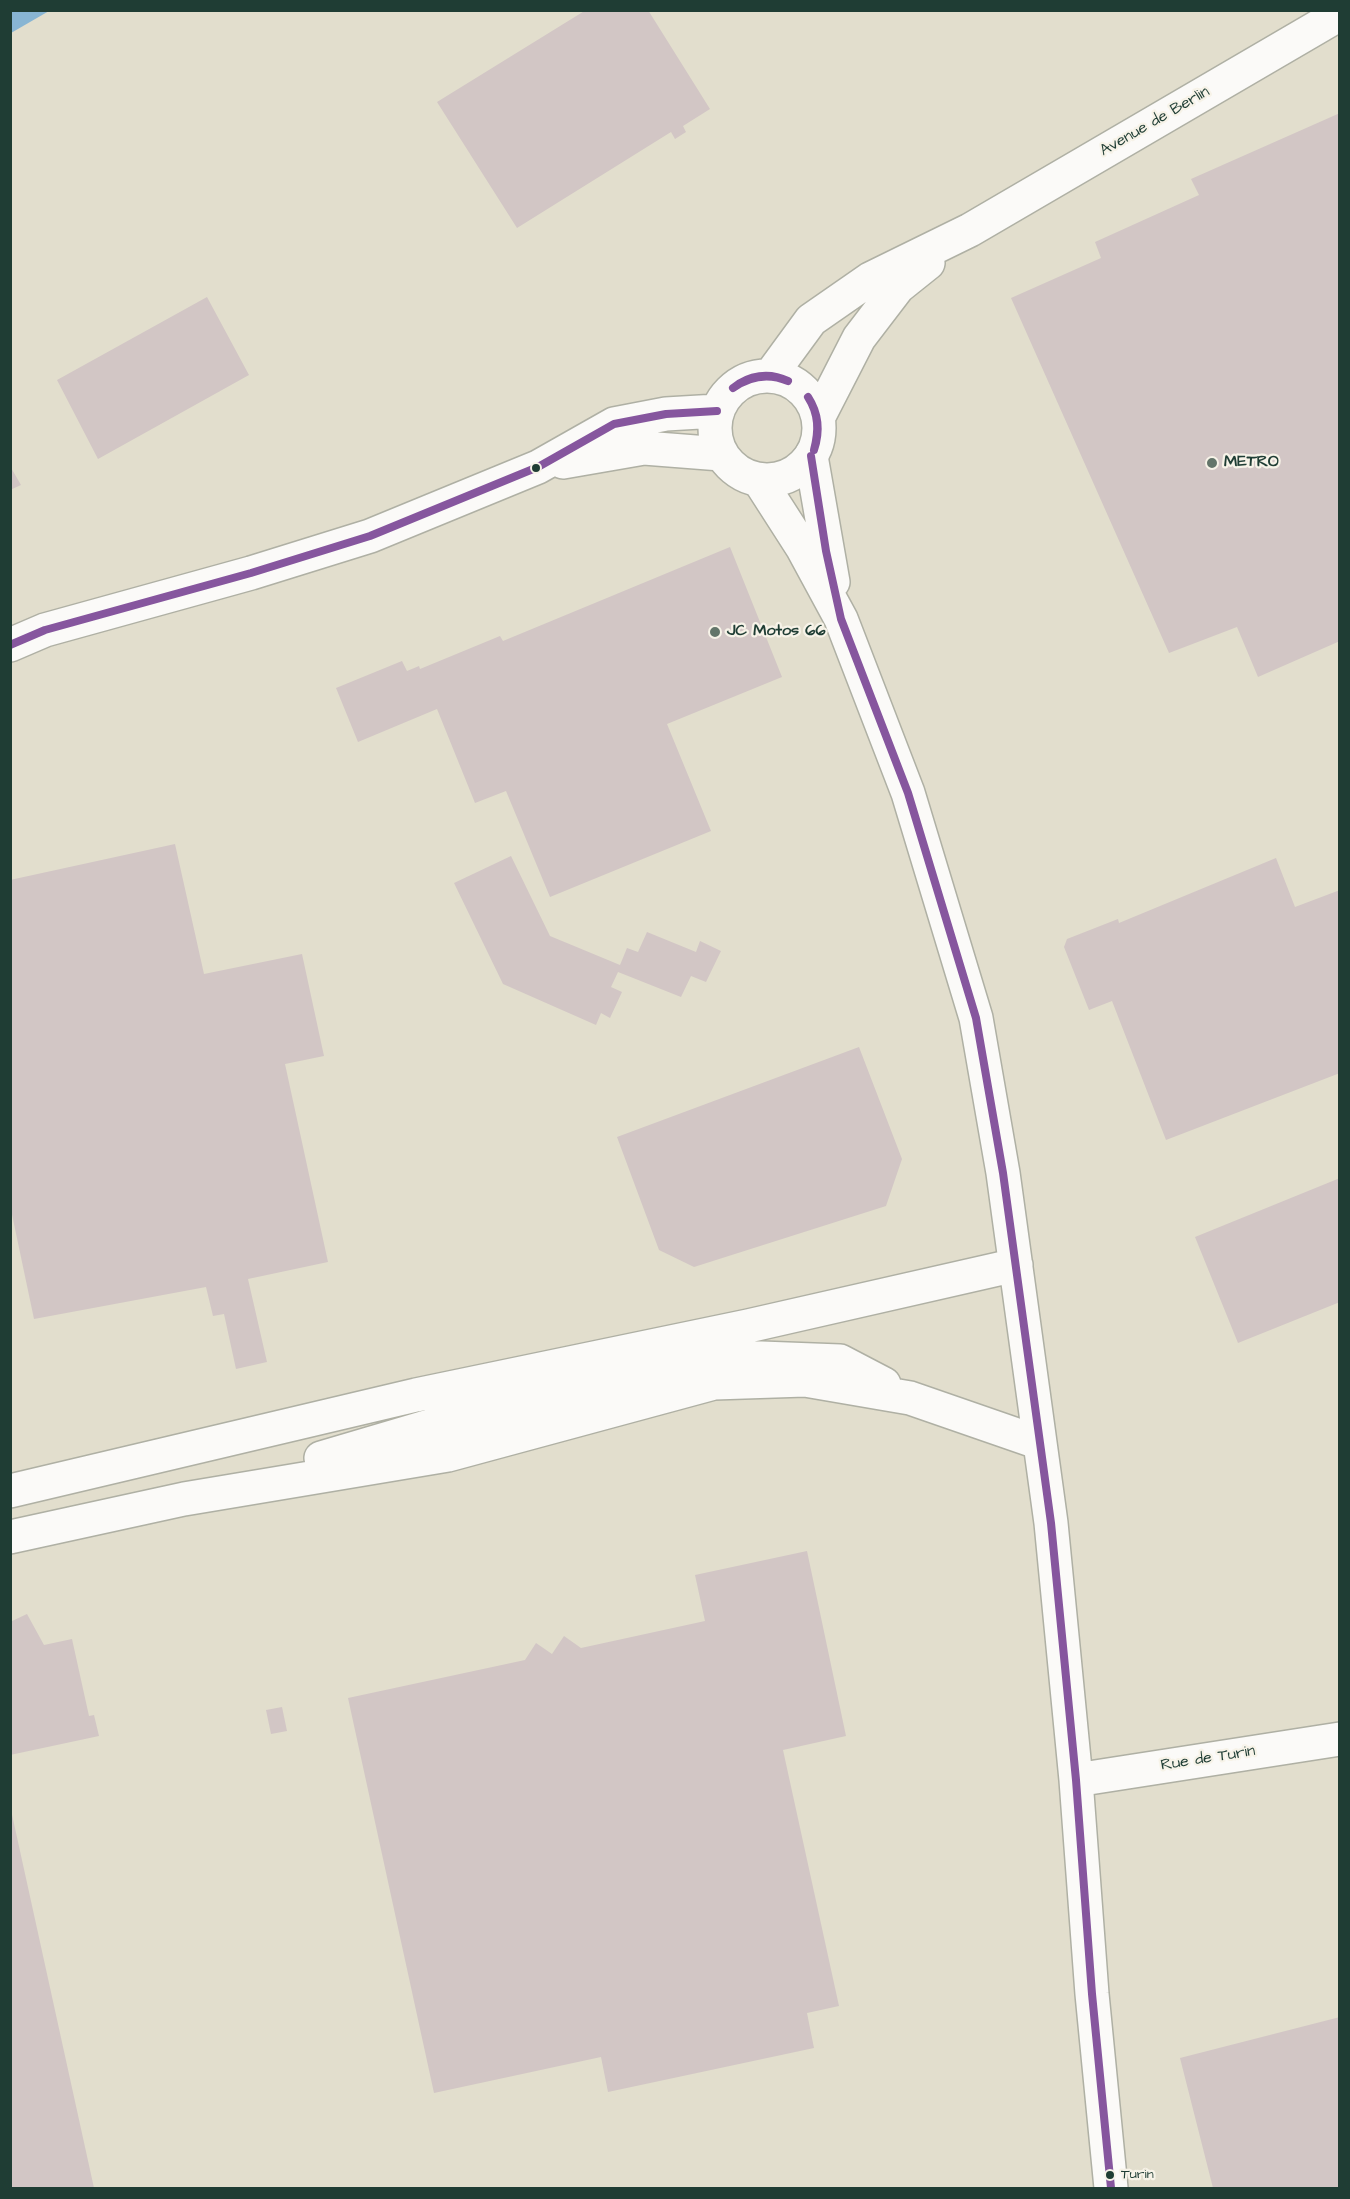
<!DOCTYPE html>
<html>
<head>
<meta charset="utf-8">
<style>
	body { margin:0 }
	#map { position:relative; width:1350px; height:2199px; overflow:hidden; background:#e2decd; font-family:"Architects Daughter",sans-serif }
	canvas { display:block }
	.frame { position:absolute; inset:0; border:12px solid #1f3d34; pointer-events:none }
</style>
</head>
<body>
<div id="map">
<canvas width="1350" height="2199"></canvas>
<div class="frame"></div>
</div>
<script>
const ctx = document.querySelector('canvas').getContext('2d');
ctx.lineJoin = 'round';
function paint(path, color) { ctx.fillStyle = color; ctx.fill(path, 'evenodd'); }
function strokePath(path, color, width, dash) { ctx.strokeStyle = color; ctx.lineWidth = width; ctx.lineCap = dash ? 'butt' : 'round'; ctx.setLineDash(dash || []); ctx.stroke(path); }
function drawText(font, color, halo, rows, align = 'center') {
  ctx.font = font + ' "Architects Daughter",sans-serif'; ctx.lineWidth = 4.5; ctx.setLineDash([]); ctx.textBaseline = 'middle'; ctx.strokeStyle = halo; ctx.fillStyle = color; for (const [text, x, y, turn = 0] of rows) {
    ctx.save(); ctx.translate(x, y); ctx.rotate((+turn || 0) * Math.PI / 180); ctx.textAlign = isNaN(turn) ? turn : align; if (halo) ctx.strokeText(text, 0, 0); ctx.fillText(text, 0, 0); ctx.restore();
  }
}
paint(new Path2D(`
	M11,10H49V11L11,33Z`), '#88b5d3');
paint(new Path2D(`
	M586,10H648L710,109L683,126L686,132L675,139L671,132L517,228L437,102Z
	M1340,113V641L1258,677L1237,627L1169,653L1011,298L1101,258L1095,242L1199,195L1191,179Z
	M207,297L249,375L98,459L57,380Z
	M10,466L21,485L10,490Z
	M730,547L782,677L667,724L711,831L550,897L506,791L475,803L437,709L358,742L336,688L402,661L407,671L419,666L420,669L500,636L503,641Z
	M175,844L204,974L302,954L324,1056L285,1064L328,1262L248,1279L267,1362L236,1369L224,1314L213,1316L206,1287L34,1319L10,1205V880Z
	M511,856L550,936L620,965L627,948L638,952L647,932L696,952L700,941L721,951L706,982L691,976L681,997L618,972L611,987L622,992L610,1018L601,1013L596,1025L503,984L454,883Z
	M1276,858L1295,907L1340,890V1073L1166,1140L1112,1001L1089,1010L1064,947L1067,939L1118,919L1119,923Z
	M859,1047L902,1159L886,1206L694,1267L659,1250L617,1137Z
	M1340,1178V1302L1238,1343L1195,1237Z
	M807,1551L846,1736L783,1750L839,2006L807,2013L814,2048L608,2092L601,2057L434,2093L348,1698L525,1660L536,1643L552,1654L564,1636L581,1648L705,1621L695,1575Z
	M27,1614L44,1645L72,1639L89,1716L94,1715L99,1736L10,1755V1622Z
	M282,1707L287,1731L271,1734L266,1710Z
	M10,1810H11L94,2188H10Z
	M1340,2017V2188H1213L1180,2058Z`), '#d2c6c5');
const street = new Path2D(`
	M811,456L833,582
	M759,480L802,547L841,619L908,793L976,1018L1003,1173L1051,1523L1076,1780L1092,1994L1111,2188
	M321,1458L436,1424L735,1357L840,1361L884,1384
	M10,1491L416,1395L748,1326L1016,1265
	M10,1537L184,1499L448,1455L714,1383L805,1380L910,1398L1040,1443
	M1076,1780L1340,1739`);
const secondary = new Path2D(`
	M715 428a52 52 0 1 1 104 0a52 52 0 1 1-104 0Z
	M770,376L811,320L870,279L970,230L1340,14
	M818,418L859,338L898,287L928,263
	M563,462L644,448L721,454
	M10,645L45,630L251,573L370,536L538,467L614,424L666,414L717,411`);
strokePath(street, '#afb0a4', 36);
strokePath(secondary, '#afb0a4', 36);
strokePath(street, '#fbfaf8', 33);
strokePath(secondary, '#fbfaf8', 33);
strokePath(new Path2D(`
	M733,388C749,375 769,372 788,381
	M733,388C750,376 769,373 788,381
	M808,397C819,414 820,432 814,450
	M808,397C819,414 819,431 814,450
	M811,456L826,551L841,619L908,793L976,1018L1003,1173L1051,1523L1076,1780L1092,1994L1111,2188
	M10,645L45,630L251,573L370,536L538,467L614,424L666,414L717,411`), '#86569e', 8);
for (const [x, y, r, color] of [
	[1212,463,6,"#63756a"],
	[536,468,5,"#1f3d34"],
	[715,632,6,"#63756a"],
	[1110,2175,5,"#1f3d34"]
]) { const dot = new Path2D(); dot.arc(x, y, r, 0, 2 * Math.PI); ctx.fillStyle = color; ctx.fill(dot); strokePath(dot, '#f7f3e8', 2); }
drawText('14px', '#1f3d34', '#f7f3e8', [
	["Turin",1121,2175]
], 'left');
drawText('16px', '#1f3d34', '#f7f3e8', [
	["Avenue de Berlin",1155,122,-30],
	["Rue de Turin",1208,1759,-9]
]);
drawText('bold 16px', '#1f3d34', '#f7f3e8', [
	["METRO",1224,463],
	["JC Motos 66",727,632]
], 'left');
</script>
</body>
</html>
